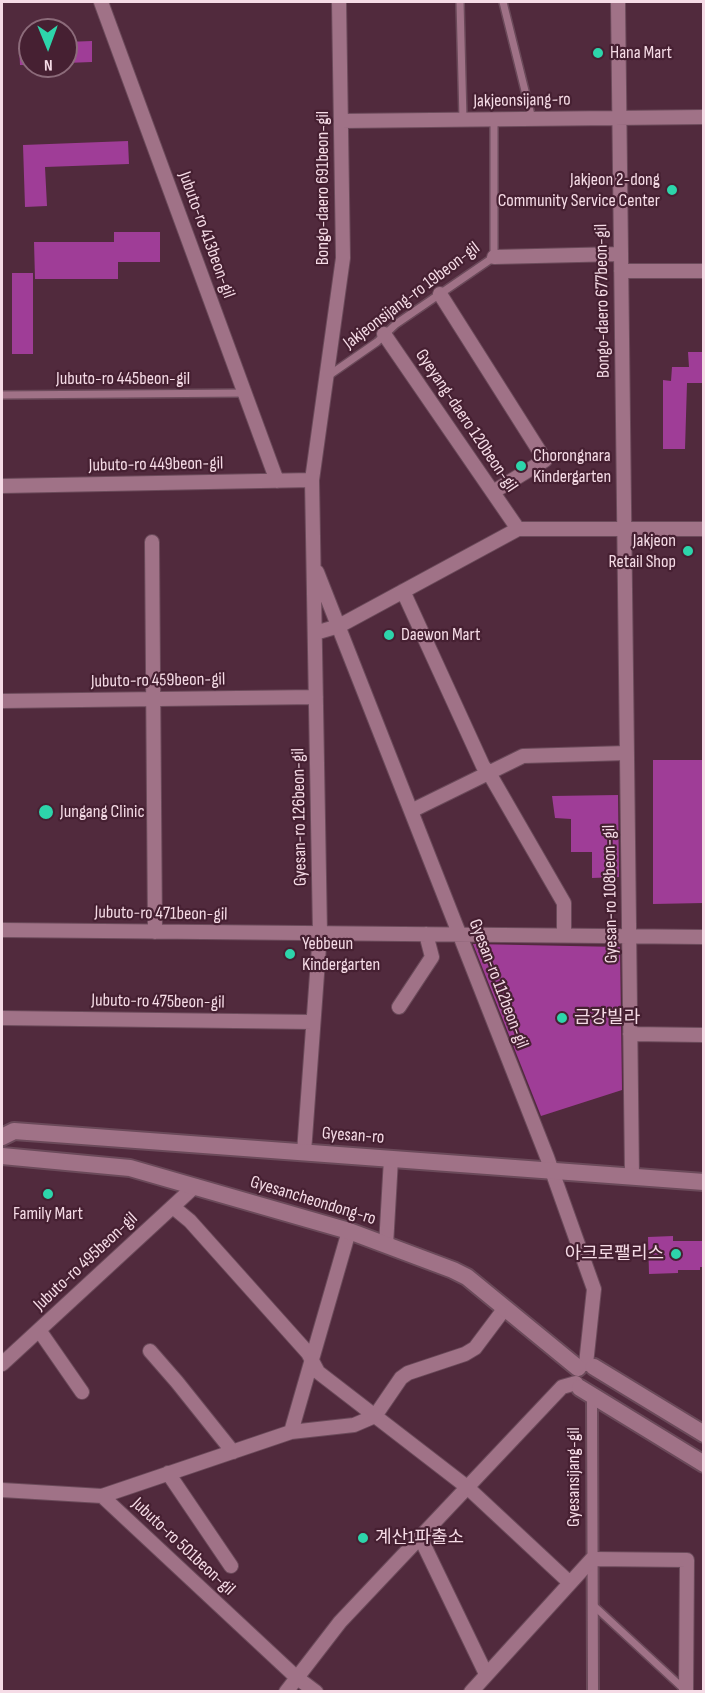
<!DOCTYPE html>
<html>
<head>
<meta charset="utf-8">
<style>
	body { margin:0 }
	#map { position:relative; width:705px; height:1693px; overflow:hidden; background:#512a3d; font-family:"Sofia Sans Condensed",sans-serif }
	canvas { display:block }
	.frame { position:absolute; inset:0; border:3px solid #f5dbe6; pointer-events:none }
	.north { position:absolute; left:18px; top:18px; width:60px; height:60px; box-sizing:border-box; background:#462032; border:2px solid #8c6b7a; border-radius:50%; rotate:179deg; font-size:16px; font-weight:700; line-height:24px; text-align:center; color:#f5dbe6 }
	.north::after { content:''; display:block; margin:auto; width:21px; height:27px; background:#2dd5ab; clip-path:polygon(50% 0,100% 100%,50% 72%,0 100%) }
</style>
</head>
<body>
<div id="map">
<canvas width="705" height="1693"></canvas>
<div class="frame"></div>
<div class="north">N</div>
</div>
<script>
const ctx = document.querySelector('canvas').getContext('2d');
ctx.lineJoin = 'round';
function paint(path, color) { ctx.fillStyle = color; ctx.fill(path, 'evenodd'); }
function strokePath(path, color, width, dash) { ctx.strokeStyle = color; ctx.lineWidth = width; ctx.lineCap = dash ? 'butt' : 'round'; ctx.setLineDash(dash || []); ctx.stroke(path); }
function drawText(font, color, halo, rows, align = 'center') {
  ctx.font = font + ' "Sofia Sans Condensed","Noto Sans KR",sans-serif'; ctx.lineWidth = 4.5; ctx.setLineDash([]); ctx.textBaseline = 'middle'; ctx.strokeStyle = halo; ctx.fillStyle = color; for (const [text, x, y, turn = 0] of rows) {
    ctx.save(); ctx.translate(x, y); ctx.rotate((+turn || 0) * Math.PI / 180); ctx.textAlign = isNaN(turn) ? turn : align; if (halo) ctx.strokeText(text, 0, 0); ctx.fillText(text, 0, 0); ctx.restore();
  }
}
paint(new Path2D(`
	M92,41V62L66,63V42Z
	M19,44H30V65H20Z
	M128,141L129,164L45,167L47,206L25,207L23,145Z
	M114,232H160V262H118V279H35L34,242H114Z
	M12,273H33V354H12Z
	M688,352H704V383H687L685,449H663V380L671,381L672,367H689Z
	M653,760H704V903L653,904Z
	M618,795L619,877L592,878V852H571V819L555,818L552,796Z
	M473,944L620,947L622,1090L541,1116Z
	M673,1236V1241H704V1267H700V1270H678V1273L649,1274L648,1237Z`), '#9f3d97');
const service = new Path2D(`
	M460,2L463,119
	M503,2L532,119
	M328,376L377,342L396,324L494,257V119
	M2,395L245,393
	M593,1605L686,1691`);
const pedestrian = new Path2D(`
	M592,1396L593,1692`);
const minor = new Path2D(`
	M101,2L277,481
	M618,2L632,1176
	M341,121L704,117
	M494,257L620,254
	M621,271H704
	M440,294L545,460L493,492
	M384,334L518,529
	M2,486L312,480
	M152,542L155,932
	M317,572L547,1157L594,1289L586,1364
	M403,591L483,766L489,773L564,903V935
	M315,633L339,626L518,529H704
	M2,701L316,697
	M411,811L523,756L627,753
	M2,930L704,937
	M399,1007L432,957L426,934
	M2,1018L313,1022
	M630,1034L704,1035
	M304,1152L320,933L312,480L343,258L339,2
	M173,1207L190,1221L308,1353L318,1372L467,1487L570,1583
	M386,1245L391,1159
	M39,1330L82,1392
	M150,1351L177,1382L233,1452
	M2,1364L195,1186
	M291,1432L349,1231
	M168,1473L231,1566
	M2,1490L102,1496L296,1677L316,1692
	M102,1496L291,1432L354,1425L375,1416L401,1378L408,1373L465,1354L475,1348L505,1308
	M420,1537L486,1674
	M286,1692L340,1622L562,1387L576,1383
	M471,1692L592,1559L687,1560L686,1692`);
const tertiary = new Path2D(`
	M2,1137L14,1131L704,1182
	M2,1156L130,1168L349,1231L453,1270L467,1277L578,1368
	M594,1367L704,1434
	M580,1388L704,1464`);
strokePath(service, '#6b4a5a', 10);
strokePath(pedestrian, '#6b4a5a', 14);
strokePath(minor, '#6b4a5a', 16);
strokePath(tertiary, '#6b4a5a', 20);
strokePath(service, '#a07287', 7);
strokePath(pedestrian, '#a07287', 10);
strokePath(minor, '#a07287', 14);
strokePath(tertiary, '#a07287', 16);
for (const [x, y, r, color] of [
	[598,53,6,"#2dd5ab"],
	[672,190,6,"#2dd5ab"],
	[521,466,6,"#2dd5ab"],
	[688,551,6,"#2dd5ab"],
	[389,635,6,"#2dd5ab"],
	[46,812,8,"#2dd5ab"],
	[290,954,6,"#2dd5ab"],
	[562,1018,6,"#2dd5ab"],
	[48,1194,6,"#2dd5ab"],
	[676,1254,6,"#2dd5ab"],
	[363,1538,6,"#2dd5ab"]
]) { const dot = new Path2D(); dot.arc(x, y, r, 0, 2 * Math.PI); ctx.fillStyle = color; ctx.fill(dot); strokePath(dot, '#462032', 2); }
drawText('18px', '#f5dbe6', '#462032', [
	["Hana Mart",610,53],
	["Jakjeon 2-dong",660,180,"right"],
	["Community Service Center",660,201,"right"],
	["Chorongnara",533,456],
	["Kindergarten",533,477],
	["Jakjeon",676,541,"right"],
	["Retail Shop",676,562,"right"],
	["Daewon Mart",401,635],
	["Jungang Clinic",60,812],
	["Yebbeun",302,944],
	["Kindergarten",302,965],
	["금강빌라",574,1018],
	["Family Mart",48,1214,"center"],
	["아크로팰리스",664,1254,"right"],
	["계산1파출소",375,1538]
], 'left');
drawText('18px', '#f5dbe6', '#462032', [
	["Jakjeonsijang-ro",522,101,-1],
	["Bongo-daero 691beon-gil",323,188,-90],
	["Jubuto-ro 413beon-gil",206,235,70],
	["Jakjeonsijang-ro 19beon-gil",412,296,-37],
	["Bongo-daero 677beon-gil",603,301,-91],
	["Jubuto-ro 445beon-gil",123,379],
	["Gyeyang-daero 120beon-gil",466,421,56],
	["Jubuto-ro 449beon-gil",156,465,-1],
	["Jubuto-ro 459beon-gil",158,681,-1],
	["Gyesan-ro 126beon-gil",300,817,-91],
	["Gyesan-ro 108beon-gil",611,894,-91],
	["Jubuto-ro 471beon-gil",161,914,1],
	["Gyesan-ro 112beon-gil",498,984,69],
	["Jubuto-ro 475beon-gil",158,1002,1],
	["Gyesan-ro",353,1136,4],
	["Gyesancheondong-ro",313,1201,17],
	["Jubuto-ro 495beon-gil",86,1262,-43],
	["Gyesansijang-gil",574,1477,-90],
	["Jubuto-ro 501beon-gil",183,1547,43]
]);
</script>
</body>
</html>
